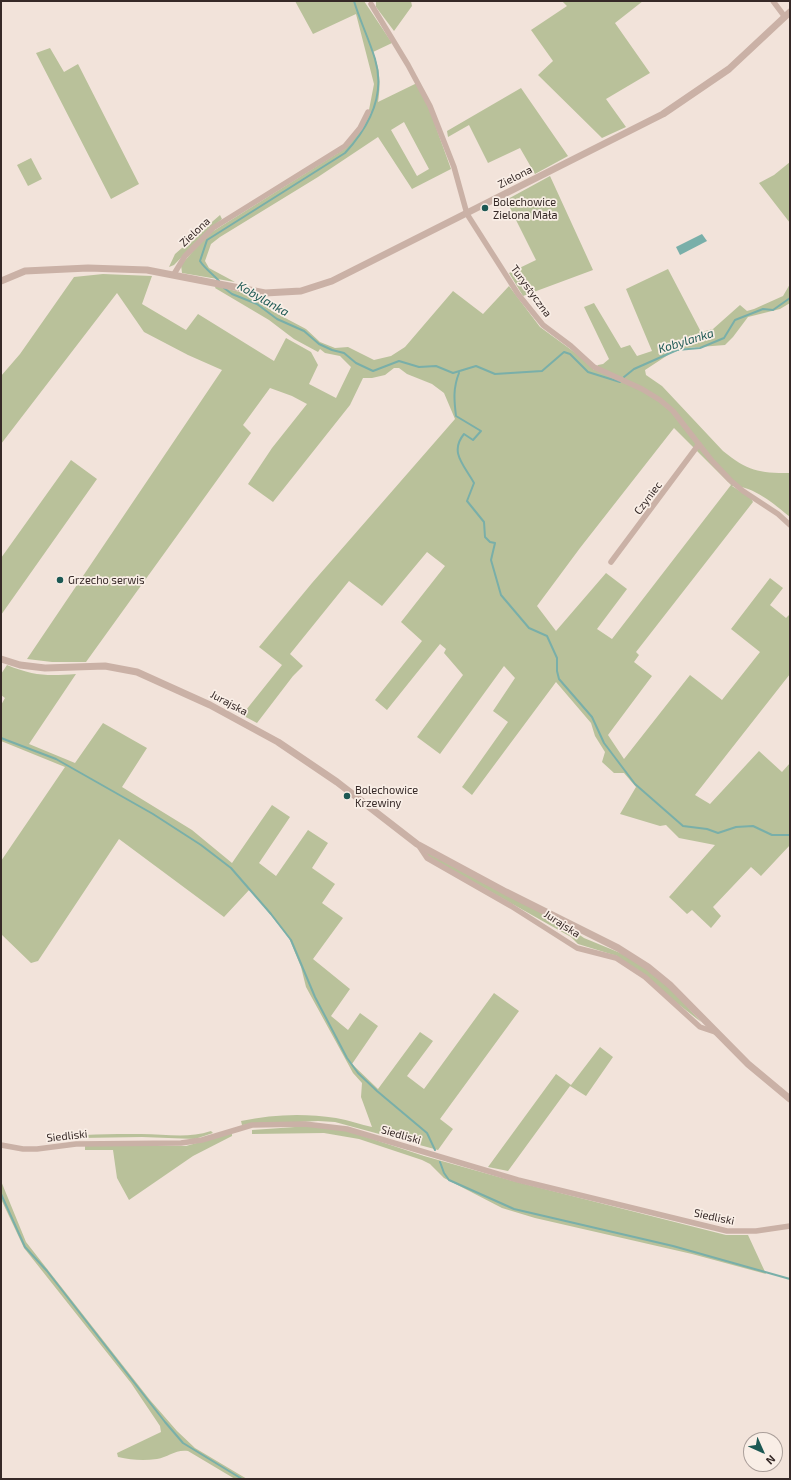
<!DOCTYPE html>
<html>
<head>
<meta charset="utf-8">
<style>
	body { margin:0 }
	#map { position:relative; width:791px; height:1480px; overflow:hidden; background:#f2e3da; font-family:"Exo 2",sans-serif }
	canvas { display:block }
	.frame { position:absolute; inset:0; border:2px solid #362927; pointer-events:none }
	.north { position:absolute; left:743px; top:1432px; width:40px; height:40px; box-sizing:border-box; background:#f9eee6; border:1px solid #ab9f9a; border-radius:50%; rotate:135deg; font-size:11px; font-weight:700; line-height:16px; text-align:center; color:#362927 }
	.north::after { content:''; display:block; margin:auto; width:14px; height:18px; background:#1c5853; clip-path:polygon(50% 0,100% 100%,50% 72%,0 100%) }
</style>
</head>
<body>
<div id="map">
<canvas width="791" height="1480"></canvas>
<div class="frame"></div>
<div class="north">N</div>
</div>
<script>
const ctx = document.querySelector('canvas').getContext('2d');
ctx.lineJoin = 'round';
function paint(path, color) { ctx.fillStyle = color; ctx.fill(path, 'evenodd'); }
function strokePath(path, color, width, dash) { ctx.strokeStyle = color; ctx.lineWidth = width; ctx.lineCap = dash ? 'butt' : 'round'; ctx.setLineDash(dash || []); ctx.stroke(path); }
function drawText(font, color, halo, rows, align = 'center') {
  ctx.font = font + ' "Exo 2",sans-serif'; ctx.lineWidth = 3.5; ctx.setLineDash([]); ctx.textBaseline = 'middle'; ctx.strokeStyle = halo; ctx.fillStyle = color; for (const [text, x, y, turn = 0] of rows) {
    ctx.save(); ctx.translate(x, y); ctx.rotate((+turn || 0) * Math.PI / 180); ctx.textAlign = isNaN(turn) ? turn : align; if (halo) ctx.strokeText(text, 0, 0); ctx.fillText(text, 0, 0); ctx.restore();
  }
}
paint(new Path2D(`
	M295,1H364L392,43L373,52C380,69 381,84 378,102L417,83L428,105L451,169L412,189L378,137L318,177L220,237L211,244L205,261L209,268L235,282L182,273L181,265L207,235L346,148L368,115L374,84L356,14L313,34ZM404,122L429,169L417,176L391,130Z
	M376,1H411L412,6L394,31L376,7Z
	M562,1H643L615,23L650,73L606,99L626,127L602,138L538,75L553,61L531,30L567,6Z
	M50,48L64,72L78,64L139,184L111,199L36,53Z
	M521,88L568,156L535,174L520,148L488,163L469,125L448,137L447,131Z
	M31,158L42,179L28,186L17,165Z
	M790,162V223L759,183L774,175Z
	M550,176L593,270L523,296L509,273L536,260L506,200Z
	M220,215L222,219L206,232L174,265L169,267L175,254Z
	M668,269L701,332L713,329L740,305L747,311L754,309L783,296L790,284V303L780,309L748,317L733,337L725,345L687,348L671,353L645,370L646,375L662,386L723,451C748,471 758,473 790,473V517C774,504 754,486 732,486L751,498L753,502L636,652L639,655L634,662L652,676L608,735L624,759L690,675L722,700L760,652L731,629L770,578L783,588L770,605L786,618L790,614V674L695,795L710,804L759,751L782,772L790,763V845L761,876L751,867L713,907L721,916L711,928L692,910L687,914L669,897L715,845L679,838L666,825L660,826L620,814L636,787L624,773H614L602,762L605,752L595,736L591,723L556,682L472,795L462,787L508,722L493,711L515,678L504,666L440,754L417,737L463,675L444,653L446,649L440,644L387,710L375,700L422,641L401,622L445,566L427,552L382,606L349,581L290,654L303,666L293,676L257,723L242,715L282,665L259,647L312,583L455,419L444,393L432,384L407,374L399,368H394L385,375L372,378H363L350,405L273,502L248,484L272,448L307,404L292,396L270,388L243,425L251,433L86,662H52L27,659L222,370L188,355L144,332L117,293L1,444V376L20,354L74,277L103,274L152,276L142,304L186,330L198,314L274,361L286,338L311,352L318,365L309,384L336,398L351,367L340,356L325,353L320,349L318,352L294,339L269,320L215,288L216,286L256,296L272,311L306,329L320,342L335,348L348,347L374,360L391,356L405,347L453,291L483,314L509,286L540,327L581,357L594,370L598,365L603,364L609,359L584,307L594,303L621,348L630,345L637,356L652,351L626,289ZM674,428L731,485L612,639L597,629L627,589L606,573L556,631L537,606L580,548Z
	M71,460L97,479L1,615V558Z
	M7,665C34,676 47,676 76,674L29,744L75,763L103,723L147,748L122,787L192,830L232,863L272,805L290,817L259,863L276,876L308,830L328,843L312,868L335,884L322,903L343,918L313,959L350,989L331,1016L348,1030L360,1013L378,1026L352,1064L378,1089L420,1032L433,1041L407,1076L424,1089L494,993L519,1011L440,1119L453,1129L438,1150L335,1122L318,1121L242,1125L241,1121C273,1114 305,1113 336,1118C349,1120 361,1125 372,1127L361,1097L362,1083L353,1073L306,987L301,967L289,938L250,889L224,917L119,839L38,961L31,963L1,934V861L65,767L1,741V705L5,698L1,695V674Z
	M426,852L561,922L584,938L630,957L669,986L701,1022L617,956L578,944L571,937L427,856Z
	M600,1047L613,1057L586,1096L570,1086L508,1171L488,1167L556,1074L571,1085Z
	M295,1127H320L345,1130L424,1156L513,1181L726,1235H748L766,1274L692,1254L535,1218L502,1208L444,1178L430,1164L422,1160L359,1139L324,1133L252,1134V1130Z
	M211,1131L213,1133L195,1139L142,1137L81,1138L52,1142L51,1138C81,1134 110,1134 141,1134C166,1134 187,1139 211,1131Z
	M232,1133V1136L193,1156L129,1200L117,1178L113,1150H85V1146H186Z
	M1,1181L26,1242L150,1400L177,1431L195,1448L247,1479H235L188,1451C176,1449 168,1457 157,1459C143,1461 131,1460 118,1457L117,1453L161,1432L160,1426L131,1383L24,1248L1,1199Z`), '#b9c19a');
paint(new Path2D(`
	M702,234L707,241L680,255L676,247Z`), '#79afa9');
strokePath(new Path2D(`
	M219,281C213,274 205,269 200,261L207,240L345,153C369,127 386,95 375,59C369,39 360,21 354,1
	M224,288L232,294L257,304L277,319L304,331L319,344L332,350L344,353L356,363L373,371L399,361L419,367L436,366L453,373L476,366L495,374L542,371L564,352L570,354L588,372L620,382
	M459,373C453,388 454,400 456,416L481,431L473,440L464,434C449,452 464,465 474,483L467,501L484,522L485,537L490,542L495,543L491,560L501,595L529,628L547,636L557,658V671L559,679L592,717L604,743L635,784L683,826L707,829L718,833L736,827L753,826L772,835H790
	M624,377L634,369L677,350L700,348L724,338L735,320L763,309L773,310L790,298
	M1,738L56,759L153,814L201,845L231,868L271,914L291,940L315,997L347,1058L358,1073L377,1091L427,1133L435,1150
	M440,1162L444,1173L449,1180L514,1209L673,1246L790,1279
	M1,1194L25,1247L47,1271L165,1422L183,1443L242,1479`), '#79afa9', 2);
strokePath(new Path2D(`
	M773,1L785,17
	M371,4L408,65L430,106L454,167L467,214L518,294L543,325L571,346L594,367L642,389L660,400L673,411L712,461L730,480L743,491L778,514L790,525
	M174,274L185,256L213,228L345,146L360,128L368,112
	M611,562L699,444
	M419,846L427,858L511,906L577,948L616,958L645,977L700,1027L715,1032
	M1,1145L23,1149H37L76,1144L181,1143L202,1140L252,1125L305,1124L347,1129L518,1180L727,1231H756L790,1226`), '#cab1a6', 5.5);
strokePath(new Path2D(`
	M1,281L25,271L88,268L147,270L265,293L301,291L332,281L663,114L729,69L790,12
	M1,659L20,665L45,668L105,666L137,672L210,705L278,742L337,782L417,844L506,892L618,948L648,967L670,985L748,1064L790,1099`), '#cab1a6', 7);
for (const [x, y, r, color] of [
	[485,208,4,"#1c5853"],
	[60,580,4,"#1c5853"],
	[347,796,4,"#1c5853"]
]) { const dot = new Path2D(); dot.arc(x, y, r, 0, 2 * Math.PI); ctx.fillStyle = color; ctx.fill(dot); strokePath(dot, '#f9eee6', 1.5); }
drawText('11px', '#362927', '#f9eee6', [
	["Zielona",515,177,-27],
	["Zielona",195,232,-43],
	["Turystyczna",531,291,54],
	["Czyniec",648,498,-53],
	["Jurajska",229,703,28],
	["Jurajska",562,924,33],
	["Siedliski",401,1135,16],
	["Siedliski",67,1136,-6],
	["Siedliski",714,1217,12]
]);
drawText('11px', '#362927', '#f9eee6', [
	["Bolechowice",493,202],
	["Zielona Mała",493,215],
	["Grzecho serwis",68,580],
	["Bolechowice",355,790],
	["Krzewiny",355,803]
], 'left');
drawText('italic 12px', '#1c5853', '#f9eee6', [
	["Kobylanka",263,299,30],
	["Kobylanka",686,341,-17]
]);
</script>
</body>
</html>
